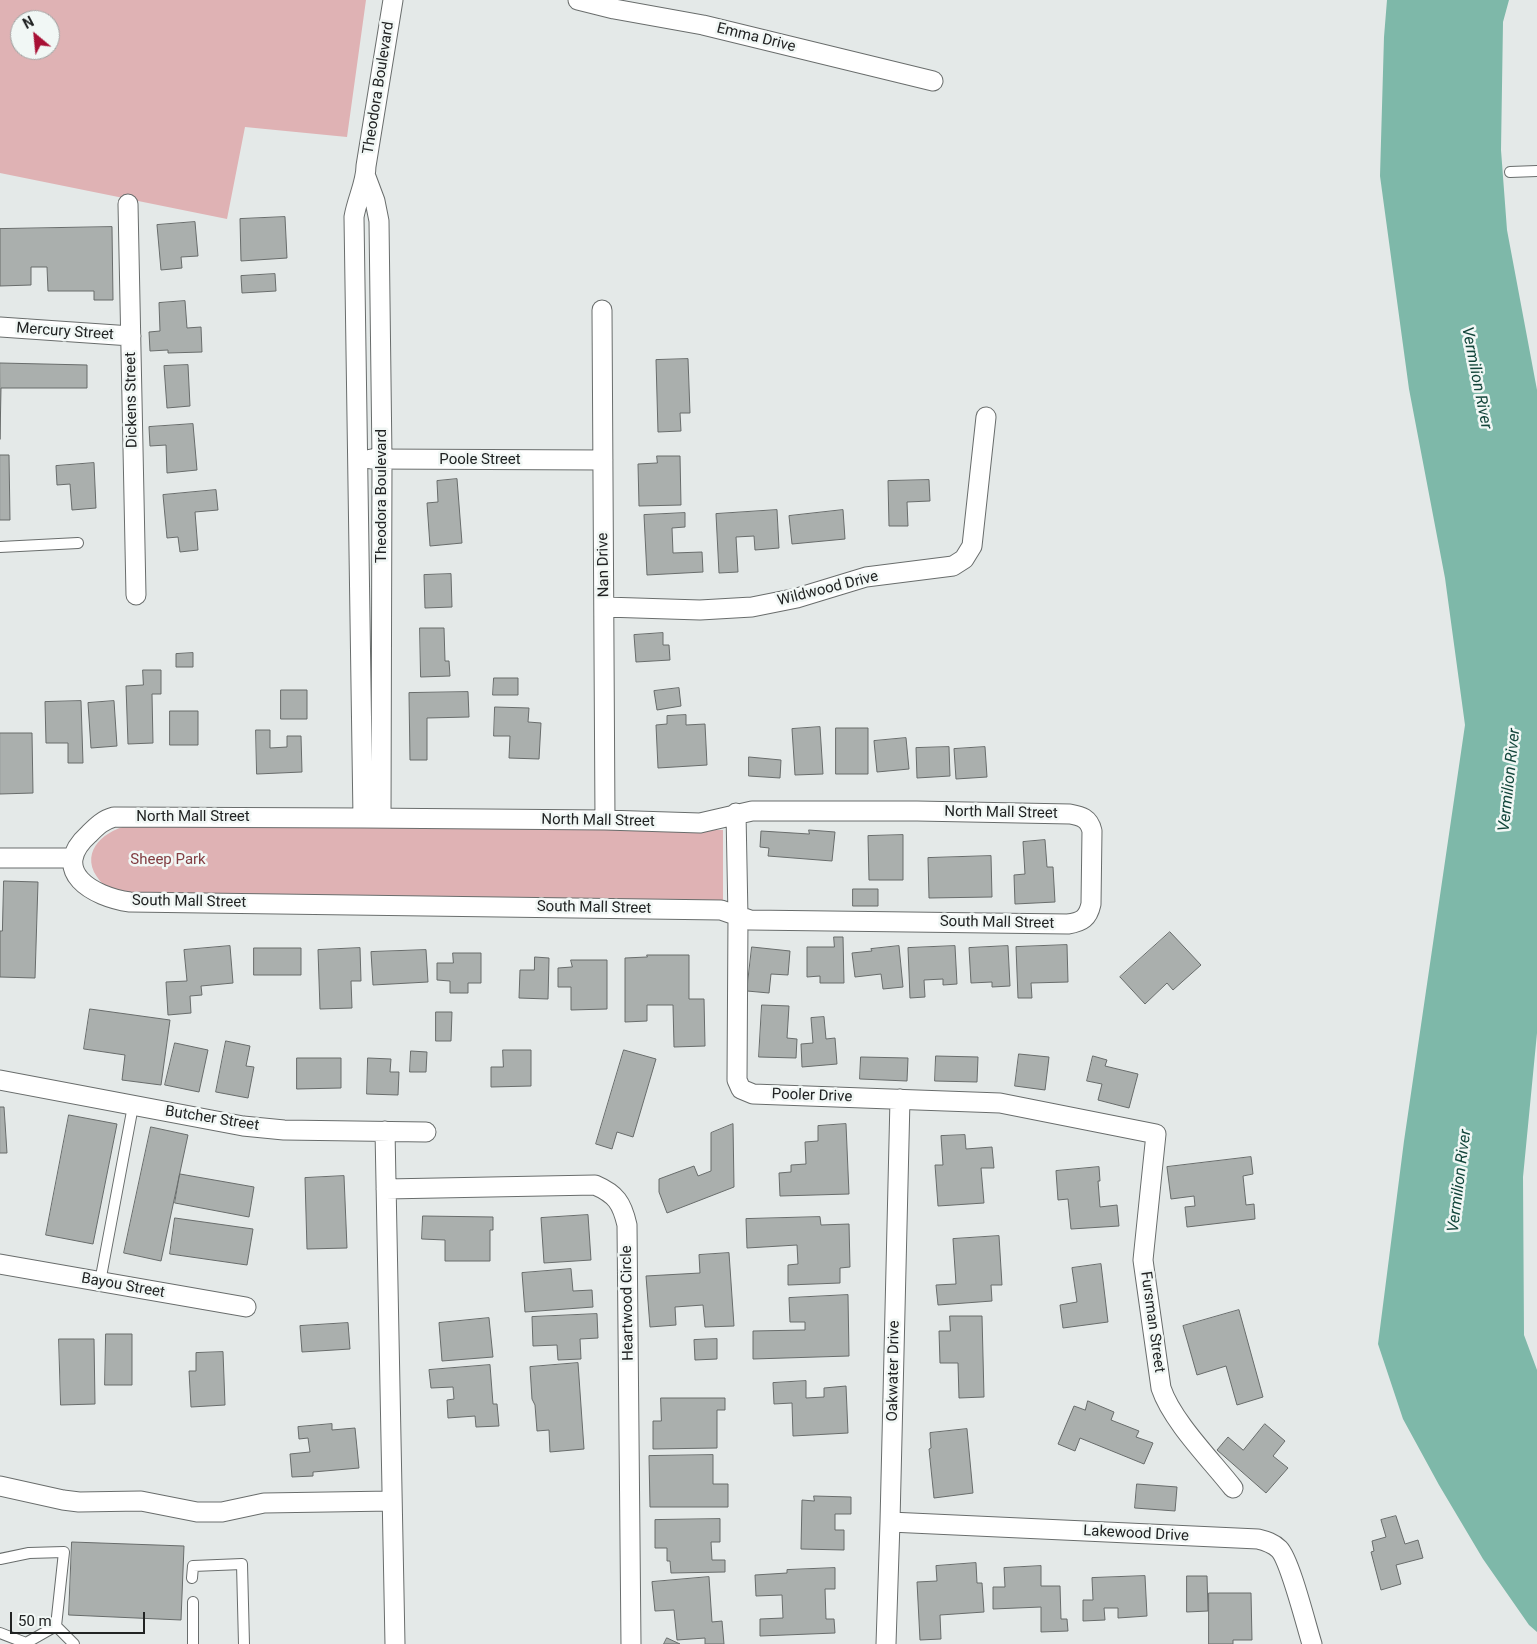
<!DOCTYPE html>
<html>
<head>
<meta charset="utf-8">
<style>
	body { margin:0 }
	#map { position:relative; width:1537px; height:1644px; overflow:hidden; background:#e4e9e8; font-family:Roboto,sans-serif }
	canvas { display:block }
	.north { position:absolute; left:10px; top:10px; width:50px; height:50px; box-sizing:border-box; background:#f1f7f5; border:1px solid #9ea2a1; border-radius:50%; rotate:332deg; font-size:14px; font-weight:700; line-height:20px; text-align:center; color:#212323 }
	.north::after { content:''; display:block; margin:auto; width:18px; height:22px; background:#a81035; clip-path:polygon(50% 0,100% 100%,50% 72%,0 100%) }
	.scale { position:absolute; left:10px; top:1612px; width:135px; height:22px; box-sizing:border-box; border:2px solid #212323; border-top:0; padding-left:6px; font-size:15px; line-height:18px; white-space:nowrap; color:#212323; -webkit-text-stroke:4px #f1f7f5; paint-order:stroke }
</style>
</head>
<body>
<div id="map">
<canvas width="1537" height="1644"></canvas>
<div class="north">N</div>
<div class="scale">50 m</div>
</div>
<script>
const ctx = document.querySelector('canvas').getContext('2d');
ctx.lineJoin = 'round';
function paint(path, color) { ctx.fillStyle = color; ctx.fill(path, 'evenodd'); }
function strokePath(path, color, width, dash) { ctx.strokeStyle = color; ctx.lineWidth = width; ctx.lineCap = dash ? 'butt' : 'round'; ctx.setLineDash(dash || []); ctx.stroke(path); }
function drawText(font, color, halo, rows, align = 'center') {
  ctx.font = font + ' Roboto,sans-serif'; ctx.lineWidth = 5; ctx.setLineDash([]); ctx.textBaseline = 'middle'; ctx.strokeStyle = halo; ctx.fillStyle = color; for (const [text, x, y, turn = 0] of rows) {
    ctx.save(); ctx.translate(x, y); ctx.rotate((+turn || 0) * Math.PI / 180); ctx.textAlign = isNaN(turn) ? turn : align; if (halo) ctx.strokeText(text, 0, 0); ctx.fillText(text, 0, 0); ctx.restore();
  }
}
paint(new Path2D(`
	M0,0H366L347,137L245,127L227,219L0,173ZM20,20H50V50H20Z
	M135,824L723,830V901L128,895C121,893 111,891 106,887C101,883 97,877 94,872C82,845 112,827 135,824Z`), '#dfb2b4');
paint(new Path2D(`
	M1387,0H1509L1503,22L1501,150L1507,230L1537,390V1033L1523,1177L1524,1335L1537,1370V1632L1529,1625L1483,1559L1439,1485L1403,1419L1378,1344L1404,1141L1465,725L1445,578L1409,389L1380,176L1384,37Z`), '#7eb8a9');
const building = new Path2D(`
	M285,217L287,258L241,261L240,219Z
	M195,222L198,256L181,257L182,268L161,270L157,225Z
	M112,227L113,300H94V291H48L47,267H31V285L0,286V229Z
	M275,274L276,291L242,293L241,276Z
	M185,301L187,328L201,327L202,352L168,353V350L150,351L149,332L160,331L159,303Z
	M688,359L690,413H680L681,431L658,432L656,360Z
	M0,363L87,365V388H1L0,439Z
	M188,365L190,406L167,408L164,366Z
	M193,424L197,470L167,473L166,445L150,446L149,427Z
	M0,455H9L10,520H0Z
	M657,456H680L681,505L639,506L638,464L657,463Z
	M94,463L96,508L72,510L70,484L57,485L56,466Z
	M457,479L462,543L430,546L427,503L438,502L437,481Z
	M929,480L930,501L907,502L908,526H889L888,481Z
	M216,490L218,510L195,512L198,550L180,552L178,537L167,538L163,495Z
	M777,510L779,548L755,550L754,536L736,537L738,572L719,573L716,514Z
	M843,510L845,539L792,544L789,516Z
	M685,513V527L672,528L673,553L702,552L703,572L647,575L644,515Z
	M451,574L452,607L425,608L424,575Z
	M420,628H444L445,661H449L450,676L421,677Z
	M663,633V645H669L670,660L636,662L634,635Z
	M193,653V667H176V654Z
	M143,670H161V694H152L153,743L128,744L126,686L143,685Z
	M494,678H518V695H493Z
	M679,688L681,706L657,710L654,691Z
	M281,690H307V719H281Z
	M468,692L469,717L427,718V760H410L409,693Z
	M81,701L83,763H68V743H46L45,702Z
	M114,701L117,746L91,748L88,703Z
	M495,707L529,708L528,722L541,723L539,759L509,758L510,736H494Z
	M170,711H198V745H170Z
	M686,715V725L705,724L707,765L658,768L656,725L667,724V716Z
	M820,727L823,774L795,775L792,729Z
	M836,728H868V774H836Z
	M256,730H270V748L287,747V736H301L302,772L257,774Z
	M0,733H32L33,793L0,794Z
	M906,738L909,769L877,772L874,741Z
	M949,747L950,776L917,778L916,748Z
	M985,747L987,777L956,779L954,749Z
	M749,757L781,760L780,778L749,776Z
	M809,830L835,832L832,861L768,856L769,848L760,847L761,831L809,834Z
	M903,835V880H869L868,836Z
	M1045,840L1047,867H1053L1055,902L1015,904L1014,875L1025,874L1023,842Z
	M991,856L992,897L929,898L928,858Z
	M4,881L38,882L35,978L0,977V931H2Z
	M853,889H878V906H853Z
	M1170,932L1201,965L1173,990L1167,983L1145,1004L1120,977Z
	M834,937H843L844,983H820V976L807,977V947H834Z
	M1067,945L1068,982L1031,983L1032,998H1018L1016,947Z
	M230,946L233,983L201,986L202,995L190,996L191,1013L168,1015L166,982L187,981L184,950Z
	M899,946L903,987L883,989L881,974L855,977L852,953L872,951L871,949Z
	M955,946L957,984L943,985V979L924,980L925,997L910,998L908,948Z
	M1008,946L1010,986L992,987V982L971,983L969,948Z
	M752,947L790,951L788,975L771,974L769,993L747,991Z
	M254,948H301V975H254Z
	M360,948L361,981H351L352,1008L320,1009L318,950Z
	M426,950L428,982L373,985L371,952Z
	M453,953H481V983H468V993H450V981L437,980V963H453Z
	M647,955H689V999H704L705,1046L674,1047L673,1005H647V1021L625,1022V958L647,957Z
	M535,957L549,958L548,999L519,998L520,970H534Z
	M571,960H607V1009L571,1010V987H558V968L572,967Z
	M762,1005L789,1006L787,1038L797,1039L796,1058L759,1057Z
	M90,1009L170,1020L161,1085L122,1080L125,1055L84,1049Z
	M436,1012H452L451,1041H436Z
	M824,1017L826,1039L835,1038L837,1064L802,1067L801,1044L813,1043L811,1018Z
	M226,1041L250,1046L246,1066L254,1067L248,1098L216,1092Z
	M175,1043L208,1050L199,1092L165,1085Z
	M503,1050H531V1086L491,1087V1067H503Z
	M624,1050L656,1059L633,1137L617,1132L612,1149L596,1144Z
	M411,1051L427,1052L426,1072H410Z
	M1019,1054L1049,1057L1045,1090L1015,1086Z
	M936,1056L978,1057L977,1082L935,1081Z
	M1093,1056L1107,1060L1105,1066L1138,1074L1129,1108L1098,1100L1102,1084L1087,1081Z
	M861,1057L908,1058L907,1081L860,1079Z
	M297,1058H341V1088L297,1089Z
	M368,1058L391,1059L390,1072H399L398,1095L367,1094Z
	M0,1107H4L7,1153H0Z
	M69,1115L117,1124L93,1244L46,1235Z
	M733,1124L734,1187L667,1213L659,1192V1179L694,1166L698,1176L711,1171V1133Z
	M846,1124L849,1194L780,1196L779,1173L791,1172V1165L806,1164L805,1142L818,1141V1126Z
	M151,1127L188,1135L161,1261L124,1253Z
	M965,1135L966,1149L992,1147L994,1168H981L984,1203L938,1206L935,1165H943L941,1136Z
	M1251,1157L1253,1174L1243,1176L1246,1205L1254,1204L1255,1219L1187,1227L1185,1207L1195,1206L1194,1196L1171,1199L1167,1167Z
	M1099,1167L1100,1181H1098L1100,1207L1117,1205L1119,1226L1071,1229L1068,1199L1058,1200L1056,1171Z
	M180,1174L254,1187L249,1217L175,1203Z
	M344,1176L347,1248L307,1249L305,1178Z
	M588,1215L591,1260L544,1263L541,1218Z
	M423,1216L493,1217V1230H490V1261H445V1240L422,1239Z
	M820,1217L821,1225L849,1224L850,1267L840,1268V1283L788,1285V1265L798,1264L797,1245L747,1248L746,1219Z
	M175,1218L253,1229L247,1265L170,1254Z
	M999,1236L1002,1285H991L992,1301L938,1305L936,1285L956,1284L953,1239Z
	M729,1253L734,1326L705,1327L703,1305L675,1307L676,1325L650,1327L646,1276L700,1273L699,1255Z
	M1101,1264L1108,1322L1063,1328L1060,1305L1077,1302L1072,1268Z
	M571,1269L573,1291L592,1290L593,1307L525,1312L522,1273Z
	M848,1295L849,1356L753,1359V1331L805,1330V1322H790L789,1298Z
	M1239,1310L1263,1397L1237,1405L1226,1366L1197,1375L1183,1326Z
	M597,1314L598,1338L580,1339L581,1359L558,1360L557,1345L533,1346L532,1317Z
	M950,1316H982L984,1397L959,1398L958,1363H940L939,1331H950Z
	M489,1318L493,1357L442,1361L439,1323Z
	M348,1323L350,1349L302,1352L300,1326Z
	M106,1334H132V1385H105Z
	M59,1339H94L95,1404L61,1405Z
	M717,1339V1359L695,1360L694,1340Z
	M223,1352L225,1405L191,1407L189,1371H196V1353Z
	M578,1363L584,1449L550,1452L549,1430L537,1431L535,1405L532,1399L530,1367Z
	M490,1365L493,1404H497L499,1426L476,1427L475,1416L448,1418L447,1400L454,1399L453,1387L431,1388L429,1370Z
	M806,1381V1398L824,1397V1388L846,1386L848,1433L793,1436L792,1403L774,1404L773,1383Z
	M661,1398H725V1410H717V1448L653,1449V1421H661Z
	M1088,1401L1114,1412L1111,1420L1139,1431L1136,1437L1153,1443L1144,1464L1080,1438L1075,1451L1058,1444L1074,1406L1085,1410Z
	M332,1424V1430L355,1428L359,1468L313,1472V1476L292,1477L290,1454L310,1452L308,1438L299,1439L298,1427Z
	M1265,1424L1285,1441L1273,1456L1288,1468L1266,1493L1217,1450L1228,1437L1243,1450Z
	M967,1429L973,1493L934,1498L929,1449L931,1448L930,1433Z
	M713,1455V1484H728V1507H650L649,1456Z
	M1137,1484L1177,1487L1175,1511L1135,1508Z
	M814,1496L851,1497V1514H835V1530H844V1550L801,1549L802,1500L814,1501Z
	M1396,1516L1405,1544L1418,1540L1423,1558L1396,1565L1401,1584L1381,1590L1371,1552L1374,1551L1372,1541L1386,1537L1381,1520Z
	M720,1519V1542H711L712,1560H725V1572L671,1573L670,1561H667V1548H655V1520Z
	M72,1542L184,1546L181,1620L69,1615Z
	M976,1563L977,1583H982L984,1612L940,1615L941,1639L920,1640L917,1582L937,1581L936,1566Z
	M1041,1566V1586H1060L1061,1619H1067L1068,1631L1041,1632V1607L993,1609V1587H1005L1004,1568Z
	M835,1568V1589H825L826,1619H834L835,1633L760,1636V1619L783,1618L782,1595L756,1596L755,1575L787,1573V1570Z
	M1145,1576L1147,1616L1118,1618V1608H1104L1105,1620L1083,1621V1600H1093L1092,1578Z
	M1187,1576H1207L1208,1611L1187,1612Z
	M709,1577L712,1622L722,1621L724,1644H705V1638L677,1640L674,1610L655,1611L652,1582Z
	M1209,1593H1251L1252,1640H1233V1644H1209Z
	M667,1638L680,1644H664Z`);
paint(building, '#aaafad');
strokePath(building, '#686c6b', 1);
const lane = new Path2D(`
	M1510,172L1537,171
	M0,547L78,543
	M100,1282L133,1106
	M0,1559L29,1553L64,1552L56,1626L26,1643L0,1633
	M192,1578L193,1566L242,1564L244,1644
	M56,1626L74,1644
	M193,1644V1602`);
const street = new Path2D(`
	M578,0L614,9L703,25L933,81
	M366,177L375,201L379,221L382,459L381,818
	M128,204L136,595
	M602,310L605,820
	M0,327L131,336
	M371,459L603,460
	M605,607L700,610L752,607L797,598L866,577L953,566L964,559L972,546L986,417
	M752,811H917L1070,814C1081,816 1089,818 1092,831L1091,904C1088,918 1082,922 1068,924L750,920L721,910L130,902C93,897 48,871 89,834C97,826 103,820 114,817L363,818L605,820L700,823Z
	M736,813L738,917L737,1080L741,1089L753,1094L1000,1103L1156,1134L1143,1260L1161,1388C1172,1421 1211,1460 1233,1488
	M363,818L354,217C357,199 366,183 366,166L393,0
	M0,858H72
	M0,1080L243,1126L284,1130L426,1132
	M385,1131L395,1644
	M386,1189L595,1185C616,1194 622,1203 627,1225L631,1644
	M0,1264L246,1307
	M0,1486L63,1500L79,1502L141,1501L197,1512H222L264,1503L392,1501
	M890,1522L1258,1539C1266,1541 1273,1543 1279,1549C1290,1560 1306,1625 1312,1644
	M886,1644L890,1522L900,1099`);
strokePath(lane, '#696d6c', 12);
strokePath(street, '#696d6c', 21);
strokePath(lane, '#fff', 10);
strokePath(street, '#fff', 19);
drawText('15px', '#212323', '#f1f7f5', [
	["Emma Drive",756,38,14],
	["Theodora Boulevard",379,88,-81],
	["Mercury Street",65,332,4],
	["Dickens Street",132,400,-91],
	["Poole Street",480,460],
	["Theodora Boulevard",382,496,-90],
	["Nan Drive",604,565,-91],
	["Wildwood Drive",828,589,-14],
	["North Mall Street",1001,813,1],
	["North Mall Street",193,817],
	["North Mall Street",598,821,1],
	["South Mall Street",189,902,1],
	["South Mall Street",594,908,1],
	["South Mall Street",997,923,1],
	["Pooler Drive",812,1096,2],
	["Butcher Street",212,1119,9],
	["Bayou Street",123,1286,10],
	["Heartwood Circle",628,1303,-91],
	["Fursman Street",1152,1322,82],
	["Oakwater Drive",894,1371,-89],
	["Lakewood Drive",1136,1534,3]
]);
drawText('15px', '#823d42', '#f1f7f5', [
	["Sheep Park",168,860]
]);
drawText('italic 16px', '#12453a', '#f1f7f5', [
	["Vermilion River",1476,378,79],
	["Vermilion River",1510,780,-84],
	["Vermilion River",1460,1181,-83]
]);
</script>
</body>
</html>
